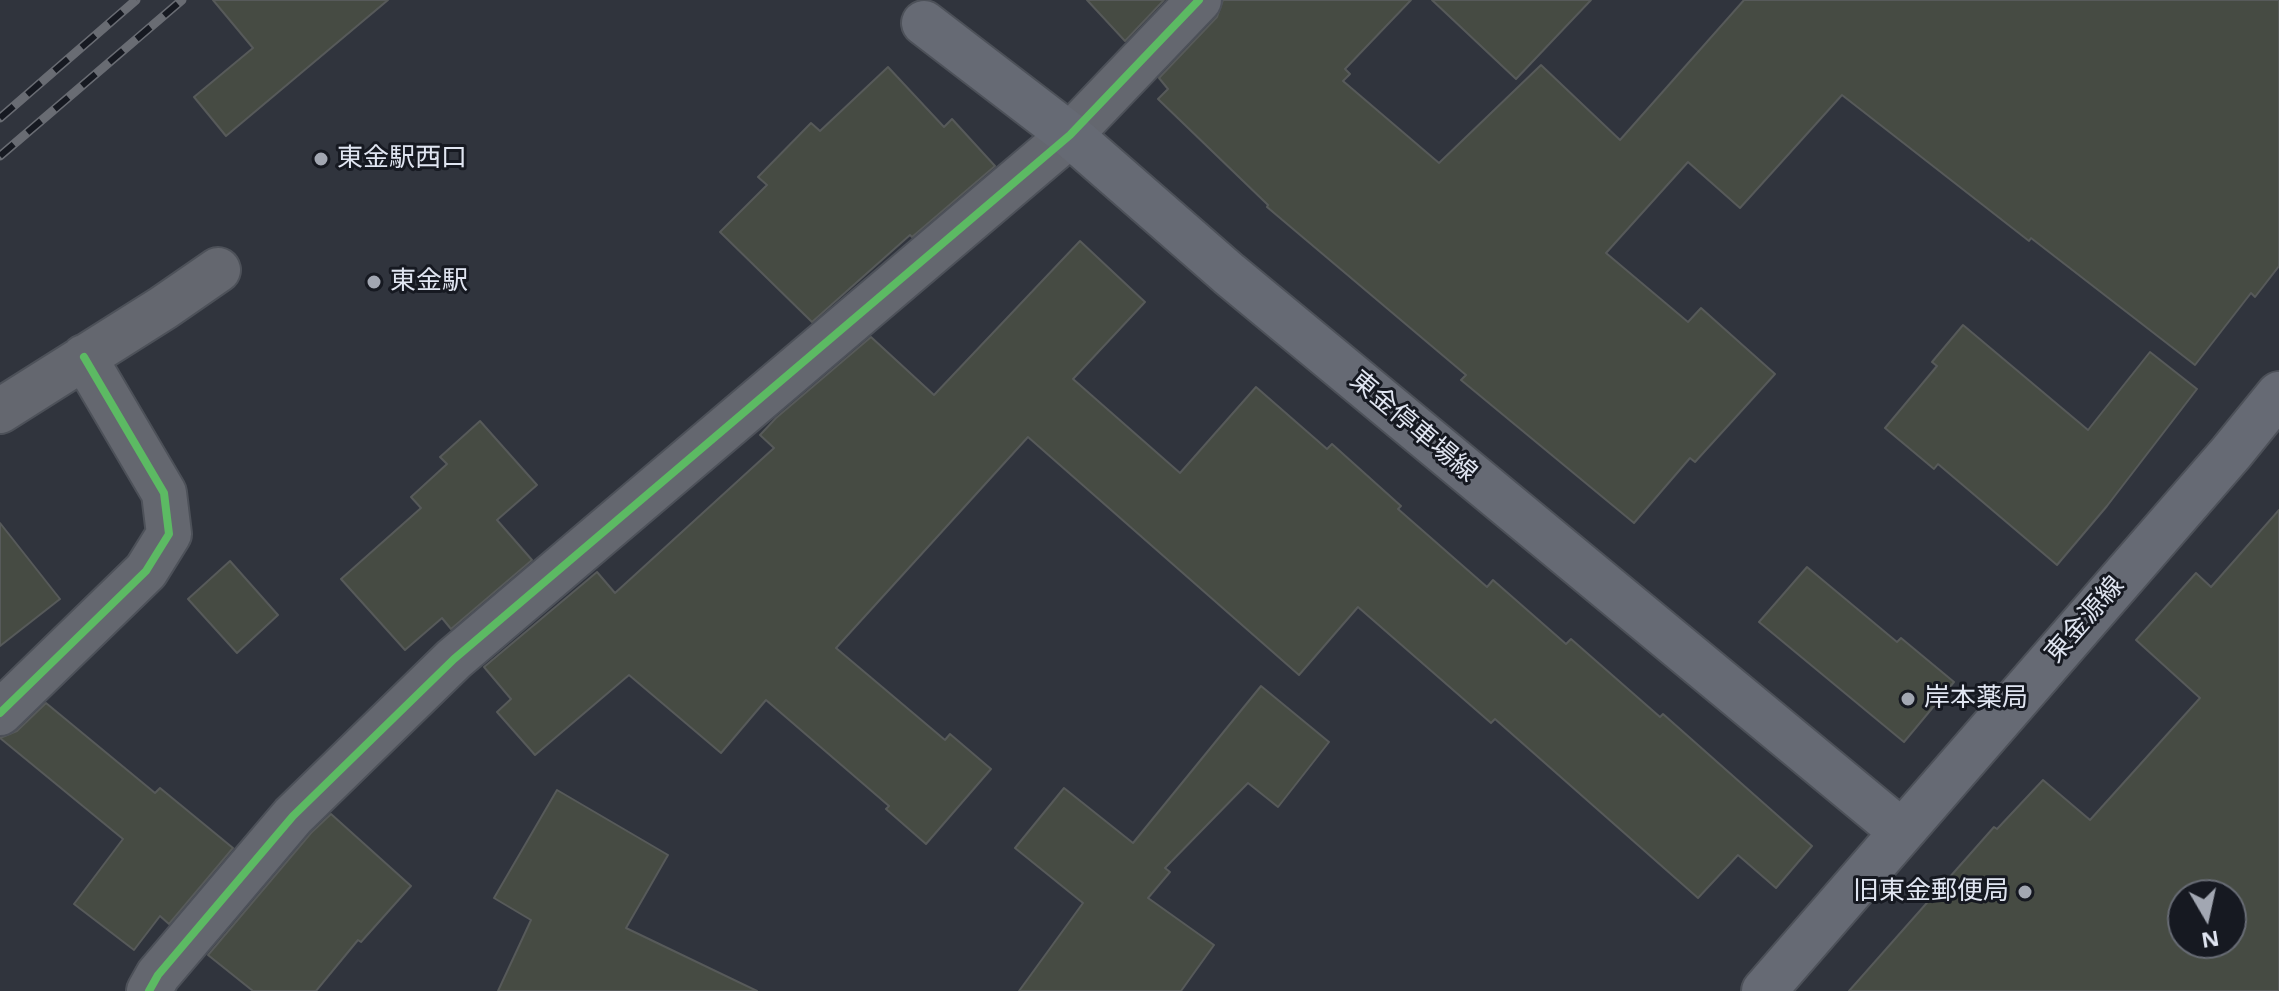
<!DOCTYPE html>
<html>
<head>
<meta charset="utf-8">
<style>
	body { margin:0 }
	#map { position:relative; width:2279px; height:991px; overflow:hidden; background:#30343d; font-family:"Open Sans",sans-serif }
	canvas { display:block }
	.north { position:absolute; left:2167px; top:879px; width:80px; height:80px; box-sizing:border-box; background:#161921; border:2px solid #676b74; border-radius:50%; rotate:171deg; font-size:22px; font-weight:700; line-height:32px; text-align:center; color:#e0e5f1 }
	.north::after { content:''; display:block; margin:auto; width:28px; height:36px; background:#a2a7b2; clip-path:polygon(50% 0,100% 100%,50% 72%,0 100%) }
</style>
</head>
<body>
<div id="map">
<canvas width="2279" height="991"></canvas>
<div class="north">N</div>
</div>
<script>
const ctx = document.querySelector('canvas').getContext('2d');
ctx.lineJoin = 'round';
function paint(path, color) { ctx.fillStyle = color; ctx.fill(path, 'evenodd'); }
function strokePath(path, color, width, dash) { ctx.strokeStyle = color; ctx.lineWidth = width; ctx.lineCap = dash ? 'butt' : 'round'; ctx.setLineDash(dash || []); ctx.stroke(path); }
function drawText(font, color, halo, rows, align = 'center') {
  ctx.font = font + ' "Open Sans","Noto Sans JP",sans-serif'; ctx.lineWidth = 6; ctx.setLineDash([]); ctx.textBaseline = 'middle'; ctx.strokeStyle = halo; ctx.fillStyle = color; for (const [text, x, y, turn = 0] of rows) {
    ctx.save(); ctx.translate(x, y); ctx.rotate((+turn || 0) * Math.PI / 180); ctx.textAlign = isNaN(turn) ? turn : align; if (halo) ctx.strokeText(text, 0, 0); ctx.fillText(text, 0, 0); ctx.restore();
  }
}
const building = new Path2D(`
	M213,0H388L226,136L194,97L253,48Z
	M1087,0H1164L1125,41Z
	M1223,0H1411L1345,69L1350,74L1343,81L1439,163L1541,65L1620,140L1744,0H2279V266L2255,297L2251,293L2195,365L2031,238L2029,241L1842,95L1740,208L1688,162L1606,253L1688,322L1701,308L1775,374L1695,462L1690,458L1634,523L1461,380L1466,375L1267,207L1268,205L1158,99L1168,89L1159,78L1217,17Z
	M1432,0H1591L1516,79Z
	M888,67L944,127L952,119L995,166L912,237L910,235L812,322L720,232L767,185L758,177L811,123L820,131Z
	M1080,241L1145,302L1073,379L1180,473L1256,387L1327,449L1332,444L1401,506L1398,509L1487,587L1493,580L1566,644L1571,639L1660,717L1663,714L1812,846L1776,888L1738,855L1698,898L1495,719L1491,723L1358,607L1299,675L1028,437L836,648L945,740L950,734L991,769L926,844L886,809L889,806L766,700L721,753L629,675L535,755L497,712L511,699L484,667L597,572L615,593L774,448L760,435L776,418L871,337L934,395Z
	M1963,325L2088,430L2150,352L2197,389L2107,506L2057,565L1938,464L1934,469L1885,428L1937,366L1932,362Z
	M480,421L537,485L497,520L532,560L451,629L442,618L405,650L341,579L421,508L411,497L447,464L440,457Z
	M2279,510V991H1849L1994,827L1997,829L2043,780L2090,820L2200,698L2136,640L2196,573L2211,587ZM2183,895H2231V943H2183Z
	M0,523L60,599L0,646Z
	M230,561L278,615L237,653L188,599Z
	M1807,567L1897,642L1901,638L1954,682L1904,742L1759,622Z
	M1261,686L1329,742L1278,807L1248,783L1165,868L1170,872L1148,898L1214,945L1181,991H1019L1083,903L1015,848L1064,788L1133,843Z
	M46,703L155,793L160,788L233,848L169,924L160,916L134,950L74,904L123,839L0,738L17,731Z
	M557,790L668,855L626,928L757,991H498L531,920L494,898Z
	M331,814L411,886L361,942L358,940L316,991H253L208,955L311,833Z`);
paint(building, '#464b43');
strokePath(building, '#575a5a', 2);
const minor = new Path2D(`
	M0,411L163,308L218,270
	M0,713L146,571L169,534L164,493L84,357
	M149,991L158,975L293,816L454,659L1070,135L1199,0`);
const major = new Path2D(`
	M924,23L1070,135L1229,274L1901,831
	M1764,991L2231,453L2279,394`);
strokePath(minor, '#4d5159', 48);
strokePath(major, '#4d5159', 48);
strokePath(minor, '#64676f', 44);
strokePath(major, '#666a74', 44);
const rail = new Path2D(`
	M0,118L136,0
	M0,156L182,0`);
strokePath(rail, '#696c73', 9);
strokePath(rail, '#161921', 6, [18]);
strokePath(new Path2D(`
	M0,713L146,571L169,534L164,493L84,357
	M149,991L158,975L293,816L454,659L1070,135L1199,0`), '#5cba63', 8);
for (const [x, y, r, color] of [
	[321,159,8,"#a2a7b2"],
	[374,282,8,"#a2a7b2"],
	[1908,699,8,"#a2a7b2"],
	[2025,892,8,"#a2a7b2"]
]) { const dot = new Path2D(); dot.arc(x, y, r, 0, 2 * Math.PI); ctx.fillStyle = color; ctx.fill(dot); strokePath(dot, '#161921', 3); }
drawText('26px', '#e0e5f1', '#161921', [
	["東金駅西口",337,159],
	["東金駅",390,282],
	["岸本薬局",1924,699],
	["旧東金郵便局",2009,892,"right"]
], 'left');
drawText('26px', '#e0e5f1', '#161921', [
	["東金停車場線",1413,427,40],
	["東金源線",2085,620,-49]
]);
</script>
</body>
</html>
